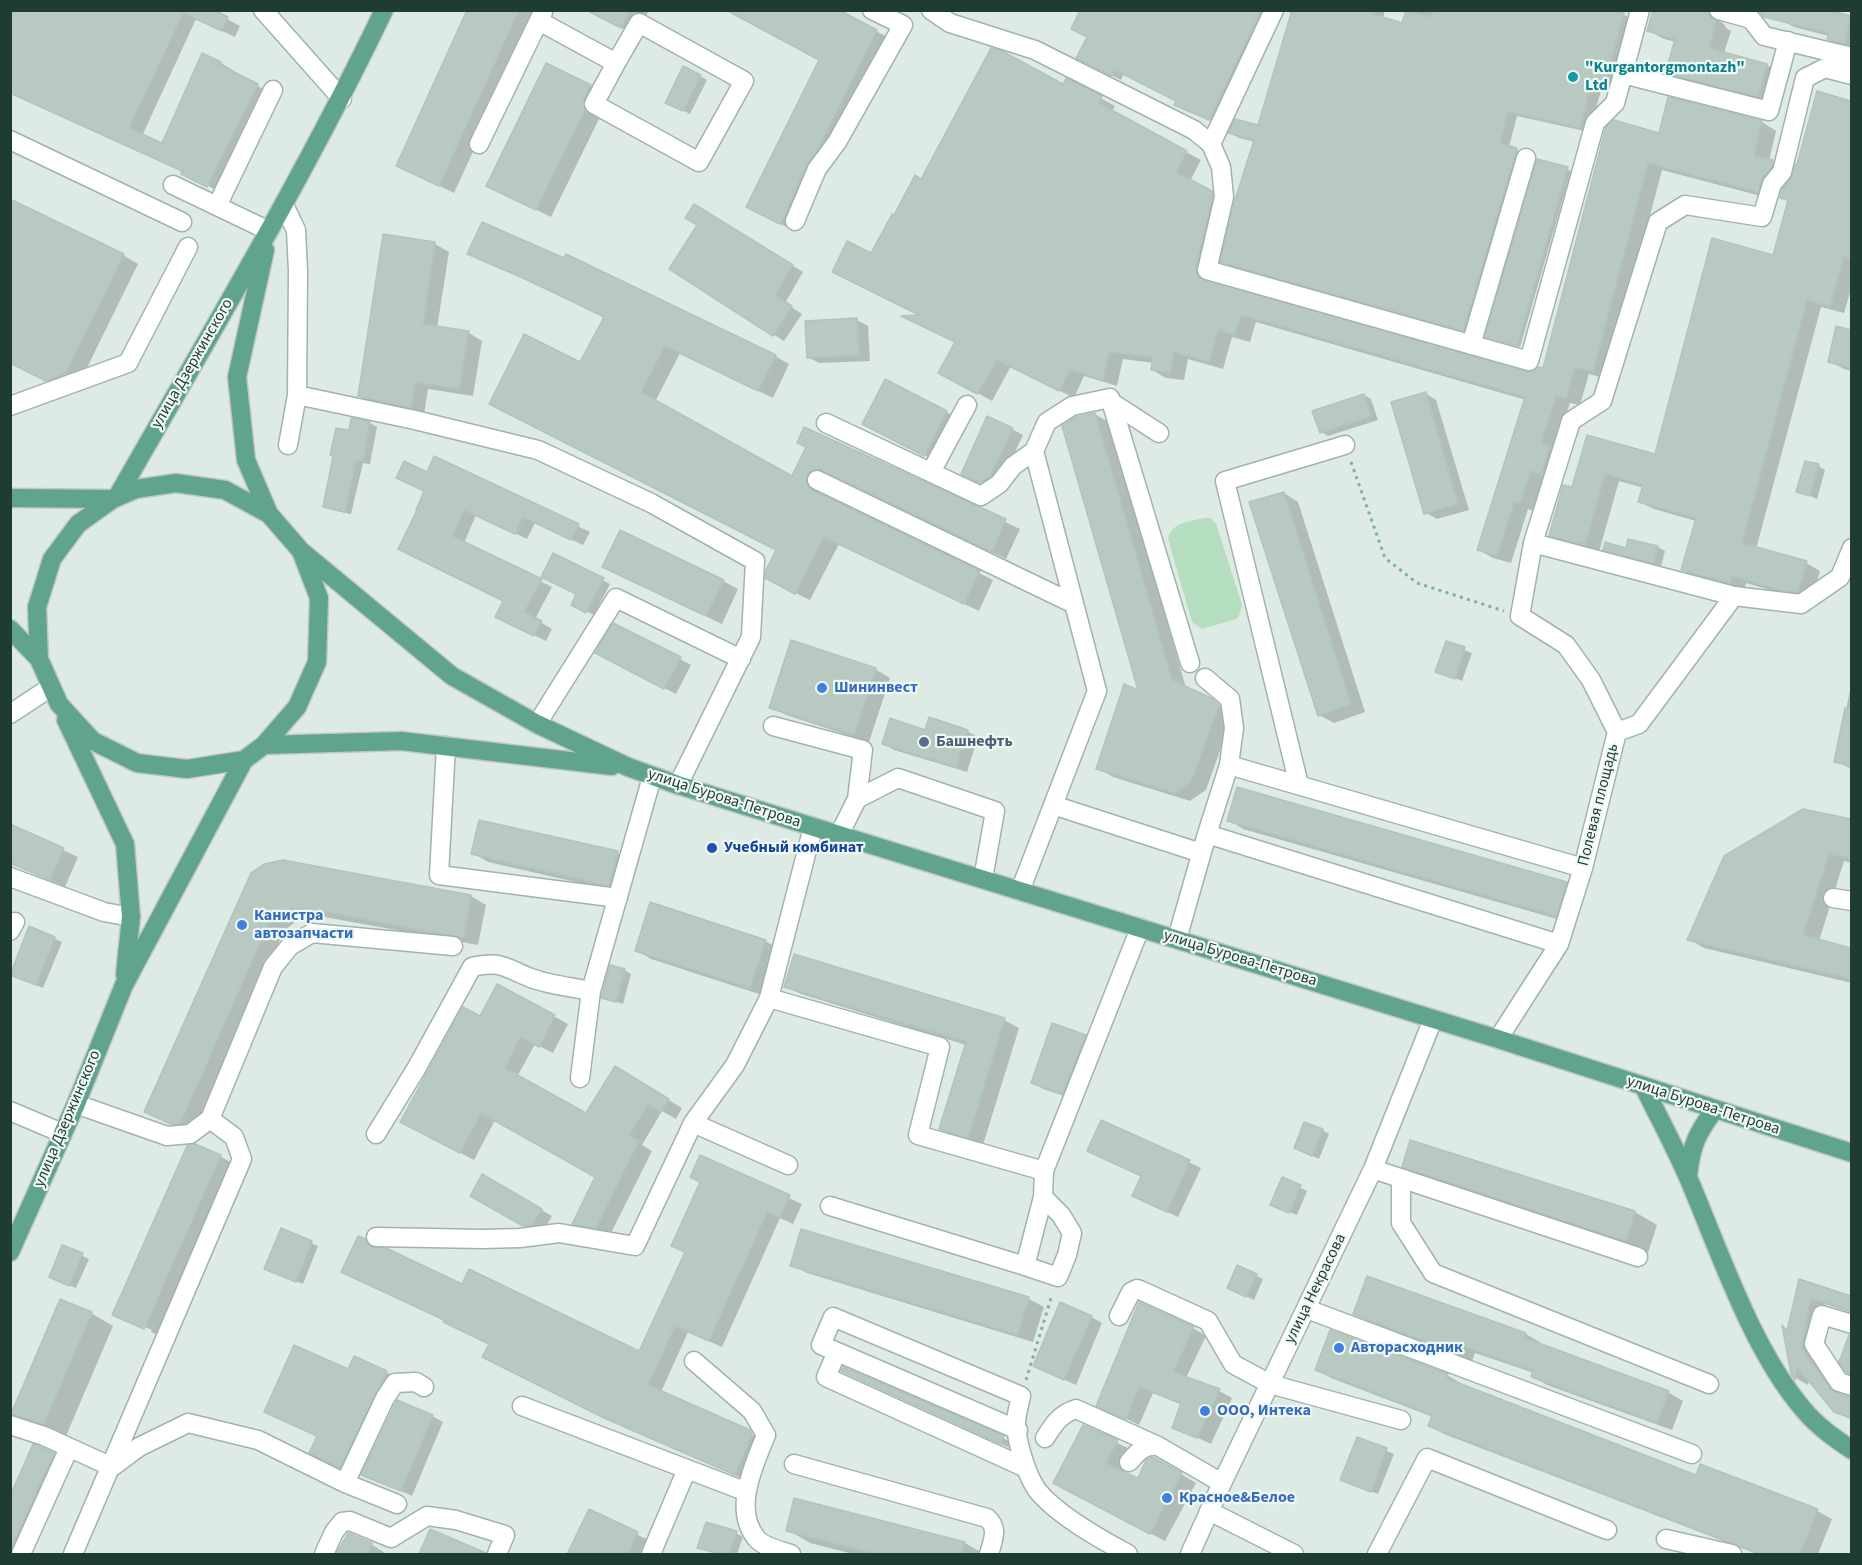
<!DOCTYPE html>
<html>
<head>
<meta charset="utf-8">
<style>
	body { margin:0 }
	#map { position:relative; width:1862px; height:1565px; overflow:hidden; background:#deebe5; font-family:"Source Sans 3",sans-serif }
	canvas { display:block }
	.frame { position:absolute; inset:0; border:12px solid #1f3c32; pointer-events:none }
</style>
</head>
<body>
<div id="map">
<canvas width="1862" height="1565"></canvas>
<div class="frame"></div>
</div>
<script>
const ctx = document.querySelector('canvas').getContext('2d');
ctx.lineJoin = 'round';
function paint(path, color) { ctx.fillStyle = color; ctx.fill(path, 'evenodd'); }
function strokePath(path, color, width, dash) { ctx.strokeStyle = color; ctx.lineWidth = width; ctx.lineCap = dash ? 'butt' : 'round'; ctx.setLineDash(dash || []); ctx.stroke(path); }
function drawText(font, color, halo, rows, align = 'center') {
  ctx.font = font + ' "Source Sans 3",sans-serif'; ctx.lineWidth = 4.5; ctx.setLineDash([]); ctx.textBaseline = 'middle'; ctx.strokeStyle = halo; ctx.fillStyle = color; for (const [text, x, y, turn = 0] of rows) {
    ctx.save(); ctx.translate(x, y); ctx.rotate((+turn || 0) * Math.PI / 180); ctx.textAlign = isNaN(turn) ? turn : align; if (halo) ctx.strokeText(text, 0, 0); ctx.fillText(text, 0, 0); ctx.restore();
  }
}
paint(new Path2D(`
	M1205,518H1210L1216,523L1242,605L1239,616L1236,619L1202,629L1192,622L1168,539C1171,522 1191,521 1205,518Z`), '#b5debe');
paint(new Path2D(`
	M10,10H210L240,26L235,37L196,19L142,136L163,145L221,63L234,71L232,73L271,93L221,193L184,172L10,93Z
	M469,10H538L454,193L398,166Z
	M587,10H649L636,35Z
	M836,10L891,39L821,173L795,231L762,215L821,60L775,37Z
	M1081,10H1273L1219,124L1185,109L1178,101L1124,74L1121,80L1087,63L1088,37Z
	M1294,10H1385L1383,19L1403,25L1407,10H1608L1623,14L1632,19L1613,92L1601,91L1589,132L1517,116L1509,147L1526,154L1473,335L1231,267L1222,261L1255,142L1239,138L1230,133L1259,127Z
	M1823,10L1852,18V48L1840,45L1829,39V36L1794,27L1783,21Z
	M1708,14L1723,23L1726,28L1731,31L1724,53L1767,65L1781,74L1773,104L1689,83L1668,71L1676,42L1664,39L1649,31Z
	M547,65L605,95L598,108L599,119L551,217L503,193Z
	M700,76L707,80L690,114L674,106Z
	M1067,80L1115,106L1112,112L1201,160L1190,181L1226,201L1210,276V283L1526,373L1544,370L1660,134L1669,99L1762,122L1776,131L1769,161L1787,170L1772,199L1662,170L1607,379L1589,374L1580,405L1570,403L1534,511L1528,509L1511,563L1493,558L1479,550L1526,400L1256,322L1250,342L1232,337L1223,369L1188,359L1184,380L1166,378L1152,370L1154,363L1123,359L1117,386L1084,376L1074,398L1011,366L992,401L954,380L956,342L922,316L872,255L894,217L922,181L1064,86Z
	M1818,93L1852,102V286L1844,313L1821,307L1756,549L1806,563L1820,571L1812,599L1798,598L1746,583L1744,590L1696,578L1683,570L1696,521L1654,509L1640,502L1644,488L1619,481L1599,552L1565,543L1551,535L1573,489L1588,437L1656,456L1774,257L1789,202L1781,197L1792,180Z
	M1538,160L1571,171L1520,347L1490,338Z
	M705,212L803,272L785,303L802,314L784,341L671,269Z
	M384,236L435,244L449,252L437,328L469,333L482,341L473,396L428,389L424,414L374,404L360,396Z
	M469,254L775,356L789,364L773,398L680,353L655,402L793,479L807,447L805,429L1020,529L1006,559L838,477L831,476L824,479L819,489L821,495L993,580L979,611L839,544L810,600L781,586L778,550L581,364L605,317Z
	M123,255L138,264L80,382L62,388L10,363Z
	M857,320L868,326L870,361L819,363L808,357Z
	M1837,328L1852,332V371L1844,369L1829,361Z
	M885,381L958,418L936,461L874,429Z
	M1425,393L1436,400L1469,510L1437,519L1426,513Z
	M1364,395L1371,399L1378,420L1328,436L1321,432Z
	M1095,414L1110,423L1186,688L1210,699L1233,714L1206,790L1190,801L1113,777L1098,768L1140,693Z
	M352,420L370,423L377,427L370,464L363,463L351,514L331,510L324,506L350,432Z
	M1012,429L1023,435L1001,482L992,488L973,480Z
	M435,458L590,532L583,545L535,523L527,539L476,515L464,543L552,587L535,619L552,629L546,641L521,629L504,601L411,555L426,492L398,478L427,474Z
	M1818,466L1825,470L1817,499L1798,491Z
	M1284,493L1298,502L1365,712L1334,723L1319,715Z
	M1629,540L1658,547L1665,551L1661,566L1612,553L1605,549H1627Z
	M554,555L610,584L594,615L573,604L578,594Z
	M619,575L723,581L738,589L722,624Z
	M1447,643L1472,653L1462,681L1437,671Z
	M607,659H680L691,665L676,694Z
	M875,669L890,678L869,742L786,715L771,707Z
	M1852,681V769L1835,761Z
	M967,731L978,737L967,772L894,750L884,743L926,732Z
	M1803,811L1852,820V863L1844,861L1819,941L1852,950V983L1704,948L1689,939Z
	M1229,820L1566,883L1581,892L1571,923L1243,829Z
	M480,821L618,853L632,861L624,893L488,862L473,853Z
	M10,826L78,857L65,887L10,863Z
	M283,861L471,896L486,905L478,945L319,916L300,918L284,931L195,1131L188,1132L146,1111Z
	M30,928L62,942L43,988L18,978Z
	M765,941L780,949L765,996L651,959L636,950Z
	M624,970L631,974L623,1004L603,997Z
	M498,986L568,1024L553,1053L535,1044L517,1077L587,1115L615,1068L682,1108L676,1119L662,1111L642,1145L652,1151L610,1235L587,1231L574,1223L597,1177L495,1120L474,1160L415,1129Z
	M786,986L1004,1020L1019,1028L983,1145L955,1137L941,1129L966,1045L801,994Z
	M1085,1036L1096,1042L1073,1099L1043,1089L1033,1083Z
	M1102,1121L1201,1168L1178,1217L1145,1202L1143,1176Z
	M1322,1130L1329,1134L1319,1159L1296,1148Z
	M1411,1142L1635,1212L1657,1225L1648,1253L1426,1179L1404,1166Z
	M220,1156L235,1165L159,1336L151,1332L152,1330L128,1320V1322L114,1314Z
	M701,1157L802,1204L793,1224L780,1218L722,1347L688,1332L661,1392L763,1440L748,1481L619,1425L497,1363L490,1344L446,1321L356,1278L364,1240L462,1286L639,1353L686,1253L673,1245L702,1182Z
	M482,1176L552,1216L543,1231L536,1232L472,1195Z
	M1283,1179L1307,1191L1297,1215L1279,1208Z
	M282,1230L318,1246L303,1284L273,1272Z
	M802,1230L1029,1299L1044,1307L1033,1342L807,1273L792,1265Z
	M63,1247L89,1259L76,1288L57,1280Z
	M1238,1267L1263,1279L1254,1300L1235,1291Z
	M1367,1278L1526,1334L1541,1343L1540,1345L1668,1392L1683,1401L1672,1430L1547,1385L1533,1376L1534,1373L1475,1353L1472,1361L1370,1322L1355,1314Z
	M1800,1281L1852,1297V1313L1825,1304L1814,1356L1841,1395L1852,1398V1420L1835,1411L1809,1379L1808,1385L1796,1378L1793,1374L1784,1327L1789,1330Z
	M91,1313L113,1326L66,1436L35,1426L13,1413Z
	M1091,1317L1102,1323L1076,1385L1034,1366Z
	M1193,1328L1206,1336L1186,1378L1219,1391L1232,1398L1211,1444L1174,1427L1182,1405L1153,1393L1139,1425L1098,1405Z
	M1850,1336H1852V1374L1847,1371Z
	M1317,1369L1447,1375L1462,1384L1461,1385L1697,1477L1817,1511L1832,1519L1818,1554H1757L1444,1434L1429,1426L1433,1417L1331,1378Z
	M349,1371L386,1372L397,1378L351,1473L322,1458L318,1437L265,1412Z
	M843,1371L1003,1438L1013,1443L1012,1449Z
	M432,1416L443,1422L412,1496L363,1474Z
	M1084,1427L1132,1450L1121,1471L1139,1480L1155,1459L1196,1483L1165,1541L1070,1491Z
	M1358,1439L1394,1454L1378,1494L1349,1483Z
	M34,1446L68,1463L27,1554H10V1500Z
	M796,1500L965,1543L984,1554H853L810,1543L788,1530Z
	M589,1511L652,1542L646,1554H569Z
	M431,1531L468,1547L481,1554H421Z
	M736,1533L743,1537L737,1554H718L699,1547Z
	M348,1535L371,1544L385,1553L384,1554H338Z`), '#0003');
const building = new Path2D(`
	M10,10H214L228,17L222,31L183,13L129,128L162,143L202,53L221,62L220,65L258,84L207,187L181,174L182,171L10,93Z
	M467,10H519L439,186L396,166Z
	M586,10H630L621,28Z
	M726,10H839L877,30L818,149L807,165L780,224L746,207L819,60Z
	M1080,10H1261L1209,120L1174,105L1176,101L1115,70L1112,76L1076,58L1087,37L1071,29Z
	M1292,10H1375L1373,14L1402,23L1406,10L1431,17L1432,10H1615L1624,13L1604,88L1591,86L1580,128L1508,112L1500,143L1517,148L1463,331L1220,262L1234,203L1254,140L1228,133L1235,119L1258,125Z
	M1653,10H1700L1708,13L1711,18L1716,21L1709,48L1767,64L1758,97L1673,75V73L1666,71L1675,39L1647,31Z
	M1759,10H1829L1851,16L1844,44L1827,39L1828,33L1764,17Z
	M991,48L1002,51L1063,84L1066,78L1102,96L1099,103L1187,151L1176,172L1212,191L1213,196L1196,267V274L1200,278L1527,372H1532L1538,367L1543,368L1606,127L1614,120L1659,133L1668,97L1762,121L1754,156L1773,160L1772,167L1761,180L1758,192L1648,163L1593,372L1575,367L1566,399L1556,396L1541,444L1549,446L1541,474L1530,471L1520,504L1514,502L1497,556L1477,550L1525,397L1241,315L1235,335L1218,330L1209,362L1174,352L1170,373L1151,370L1153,357L1109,352L1103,380L1070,369L1059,391L997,360L977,394L938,373L955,342L901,316L919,315L832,272L847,241L871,253L892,214L894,215L915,175L921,179Z
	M546,63L591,85L584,99L585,110L536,210L486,186Z
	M683,66L701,75L683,111L665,103Z
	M1817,91L1851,101V259L1844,257L1830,307L1807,300L1742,543L1807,561L1798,592L1783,591L1732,576L1730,583L1681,570L1696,518L1638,502L1643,485L1605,474L1585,545L1549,536L1563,485L1572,487L1587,435L1655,454L1712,238L1773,255L1788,200L1780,198L1782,189L1791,179L1796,164H1797Z
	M1537,159L1568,167L1517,346L1485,337Z
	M10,199L124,254L65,374L46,381L10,363Z
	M694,204L793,265L775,295L792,306L773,336L669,269L697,225L685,218Z
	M482,222L564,258L566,254L776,355L758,391L665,346L641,392L792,476L806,447L797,443L804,427L1006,519L992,552L822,470L816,469L807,475L806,481L812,490L980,571L964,604L824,537L795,594L765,578L766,570L776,550L489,404L524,334L580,362L604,317L530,281L467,254Z
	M383,234L435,242L423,324L469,331L459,389L415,382L411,408L358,396Z
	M857,318L859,355L807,358L805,321Z
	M1836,326L1851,330V368L1828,362Z
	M885,379L947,411L924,456L862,424Z
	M1426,392L1458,504L1424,514L1391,402Z
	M1364,394L1371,416L1320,433L1312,411Z
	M1095,413L1172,680L1211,698L1219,705L1191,782L1175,793L1096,769L1124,684L1138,690L1062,426L1076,417Z
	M987,416L1013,428L990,476L980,483L961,474Z
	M351,418L370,422L363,461L356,460L345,512L323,507L333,456L330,455L336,428L349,430Z
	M434,456L579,524L571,540L523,517L515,534L464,510L452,536L542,579L524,612L542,621L534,636L495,617L503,601L398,549L417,510H416L424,491L396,478L404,461L427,472Z
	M1805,461L1819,464L1810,496L1796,492Z
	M1284,492L1351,704L1318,716L1249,502Z
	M620,530L724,580L706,616L602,567Z
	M1628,539L1658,546L1654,563L1603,550L1605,542L1626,548Z
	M553,553L604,578L586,613L571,605L576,594L541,577Z
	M613,623L681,657L664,689L595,653Z
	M791,640L876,668L854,735L769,708Z
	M1446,641L1465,647L1455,679L1435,672Z
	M1845,708L1851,709V766L1834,762Z
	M929,717L968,730L956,767L882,744L890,718L925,730Z
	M1237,787L1567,882L1556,916L1227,821Z
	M1803,809L1851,819V859L1829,854L1803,935L1851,948V979L1687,940L1724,856Z
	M479,820L618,851L609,886L471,854Z
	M10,824L64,848L50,880L10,863Z
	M283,860L471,895L464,938L303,908L285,910L269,923L180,1124H171L144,1112L251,873L264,864Z
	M650,902L766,940L750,988L635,951Z
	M29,926L55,937L36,985L10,975Z
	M794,954L1005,1018L968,1138L939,1129L966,1042L784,987Z
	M610,965L625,969L616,1002L601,998Z
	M497,984L555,1015L539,1047L520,1037L505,1068L586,1113L615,1066L669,1099L661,1112L648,1104L629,1136L639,1141L596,1228L572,1224L595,1177L481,1113L460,1153L400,1122L463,1007L480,1016Z
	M1052,1023L1086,1035L1062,1094L1031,1083Z
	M1101,1120L1190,1160L1167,1212L1132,1196L1141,1176L1087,1151Z
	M1304,1122L1323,1129L1312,1156L1294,1148Z
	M1410,1140L1635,1211L1626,1241L1402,1167Z
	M195,1144L221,1155L144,1329L112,1315L187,1146Z
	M700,1155L790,1195L780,1218L767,1212L709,1341L675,1326L648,1385L750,1430L752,1434L735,1475L604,1418L482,1357L489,1344L443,1322L444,1320L341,1272L358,1236L365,1239L371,1247L386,1248L462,1284L469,1269L639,1351L685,1252L671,1246L700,1182L690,1177Z
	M482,1174L542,1209L532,1225L523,1226L470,1196Z
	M1282,1177L1301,1185L1289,1213L1270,1205Z
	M281,1228L312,1241L296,1282L264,1269Z
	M801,1229L1029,1297L1018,1335L790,1266Z
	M62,1245L83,1253L69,1286L49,1277Z
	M1237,1265L1257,1274L1246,1297L1227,1288Z
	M1367,1276L1526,1333L1525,1338L1669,1391L1657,1423L1531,1377L1533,1371L1460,1345L1456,1353L1353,1314Z
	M1799,1279L1851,1296V1311L1811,1298L1801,1348L1830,1389L1836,1393L1851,1397V1418L1834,1412L1797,1367L1795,1380L1791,1374L1782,1325L1787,1331Z
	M60,1299L92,1312L44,1424L11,1414Z
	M1060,1302L1092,1316L1064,1380L1033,1366Z
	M1139,1302L1194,1327L1173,1372L1220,1389L1197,1438L1172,1428L1181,1403L1139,1387L1126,1419L1096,1406Z
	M1330,1330L1448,1374L1446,1378L1696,1475L1700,1464L1818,1509L1800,1554H1760L1428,1426L1432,1415L1315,1370Z
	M1849,1335H1851V1374L1846,1372L1839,1362Z
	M294,1345L348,1369L354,1356L387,1371L340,1468L309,1453L317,1436L264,1412Z
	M843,1367L1004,1436L1001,1444L841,1371Z
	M397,1400L433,1415L401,1491L361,1475Z
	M1083,1425L1118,1440L1106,1463L1126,1473L1138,1478L1146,1460L1153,1457L1182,1473L1150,1534L1053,1483Z
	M1357,1437L1387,1448L1371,1492L1340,1480Z
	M33,1444L54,1453L10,1550V1496Z
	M794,1498L965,1542L962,1554H876L786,1531Z
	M589,1509L638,1532L628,1554H567Z
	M706,1522L737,1531L729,1554H720L697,1548Z
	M430,1529L486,1553V1554H419Z
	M348,1533L372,1543L367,1554H336Z`);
paint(building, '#b7c9c0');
strokePath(building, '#b1c5bb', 1.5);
const minor = new Path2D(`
	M263,10L342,99
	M931,10L950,23L1035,50L1194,130L1211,144L1221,167L1224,197L1207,270L1529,361L1595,123L1615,103L1623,74
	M1640,10L1623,74L1769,111L1788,41
	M1719,10L1751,19L1764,36L1852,57
	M539,21L616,63L594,104L699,162L744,81L639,23L616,63
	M1852,75L1825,68L1805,78L1782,172L1772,184L1762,217L1685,205L1658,222L1602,401L1571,421L1533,543L1734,596L1801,604L1840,577L1852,548
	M10,140L182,222
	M479,144L543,12
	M1211,144L1274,10
	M173,185L269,231
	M284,205L296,230L298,271L297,395L288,445
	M217,206L273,90
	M795,221L817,169L837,142L903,25L872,10
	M1471,345L1526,158
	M297,395L415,420L538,450L651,503L755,561L751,637L678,785
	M1111,402L1159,433
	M10,406L128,363L188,247
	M826,423L981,496L999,484L1013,466L1034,451
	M931,472L967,405
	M817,480L1074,604
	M1533,543L1520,616L1566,645L1591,680L1617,732
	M1205,678L1230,699L1234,728L1229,765
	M10,714L51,687
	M537,724L616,598L741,659
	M773,726L863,750L857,799L839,835
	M1617,732L1639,724L1734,596
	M446,746L439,875L618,898
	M1299,785L1225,481L1345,445
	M857,799L898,778L995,811L983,879
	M1053,805L1201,853
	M1207,834L1559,944
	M10,877L104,912L131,917
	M1020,891L1097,691L1034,451L1047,422L1072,406L1110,398L1190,663
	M1833,898L1852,901
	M10,931L15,922
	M1177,939L1207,834L1229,765L1583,868
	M769,998L940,1047L918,1135L1044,1171
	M1498,1039L1559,944L1583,868L1617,732
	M580,1078L591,991
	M76,1104L167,1136L190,1134L210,1119
	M10,1111L62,1133
	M693,1123L788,1165
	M376,1134L416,1069L472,967C502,960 505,968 531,978C549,985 572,987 591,991L652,777
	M1373,1169L1638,1257
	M1401,1179V1223L1433,1273L1709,1384
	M830,1206L1025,1266L1043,1197L1044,1171L1140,928
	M376,1237L482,1239L520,1238L559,1233L635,1246L693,1123L735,1065L769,998L813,827
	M1025,1266L1058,1277L1067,1255L1072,1233L1061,1215L1043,1197
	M1307,1309L1692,1454
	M1119,1316L1131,1292L1137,1289L1140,1290L1208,1321L1233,1364L1270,1384L1401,1420
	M1852,1324L1822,1315L1814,1344L1839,1382L1852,1386
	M837,1352L826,1377L1026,1468
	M694,1361L752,1411L766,1435C754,1465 732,1510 757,1539C764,1547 781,1551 791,1554
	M522,1406L747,1492
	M10,1425L44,1436L112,1467L139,1447L188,1423L258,1440L345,1483L397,1504
	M1018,1430L821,1345L833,1317L1021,1396C1019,1405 1016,1415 1016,1424C1017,1443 1026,1474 1037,1490C1057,1515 1100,1539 1128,1554
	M1045,1438C1053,1425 1060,1414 1076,1409L1158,1446
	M1129,1462C1138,1452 1144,1444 1158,1446L1222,1483
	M794,1464L987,1518C999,1528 993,1540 989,1554
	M345,1483L385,1398L395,1383L416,1382L424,1387
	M1209,1511L1294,1554
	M1666,1539L1732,1554
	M21,1554L69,1448
	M73,1554L242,1159L234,1137L210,1119L273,967L290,946L312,933L453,946
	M324,1554L334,1532L342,1522L350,1521L391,1538L427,1516L456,1520L505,1535L497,1554
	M651,1554L687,1469
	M1190,1554L1222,1483L1373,1169L1433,1019
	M1377,1554L1427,1458L1607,1530`);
const major = new Path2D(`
	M265,250L237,377L246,460L269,514
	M176,483L225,490L269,514L301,551L319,598L317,662L297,707L264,745L244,760L187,769L137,763L93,741L59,704L39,659L37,607L52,559L78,524L113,499L136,489Z
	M117,497C209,336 304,177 384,10
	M10,498L113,499
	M301,551L452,676L537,724L628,767L678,785L1498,1039L1852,1153
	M10,629L39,659
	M66,720L125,844L131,917L125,975
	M264,745L401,741L612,766
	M1644,1087C1659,1118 1676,1149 1690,1182C1721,1255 1752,1349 1803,1409C1817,1426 1834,1438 1852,1450
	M1688,1176C1691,1146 1697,1133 1715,1109
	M10,1252L76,1104L124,985L244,760`);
strokePath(minor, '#a1b3ac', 21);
strokePath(major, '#c0c8c6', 21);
strokePath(new Path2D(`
	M1351,462L1385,558L1417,583L1504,611
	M1026,1380L1052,1295`), '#7db19d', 3, [3, 4.5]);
strokePath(minor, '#fff', 18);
strokePath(major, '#60a48e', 18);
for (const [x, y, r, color] of [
	[1573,77,6,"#0f9aa8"],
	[822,688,6,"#3f7fe0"],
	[924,742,6,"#5c6f8a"],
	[712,848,6,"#1a4fb4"],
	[242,925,6,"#3f7fe0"],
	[1339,1348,6,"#3f7fe0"],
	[1205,1411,6,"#3f7fe0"],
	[1167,1498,6,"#3f7fe0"]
]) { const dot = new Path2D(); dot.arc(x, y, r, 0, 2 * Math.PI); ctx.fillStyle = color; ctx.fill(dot); strokePath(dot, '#eff8f3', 2); }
drawText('bold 16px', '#0d838f', '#eff8f3', [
	["\"Kurgantorgmontazh\"",1585,68],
	["Ltd",1585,86]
], 'left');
drawText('16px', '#1f3c32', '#eff8f3', [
	["улица Дзержинского",193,364,-60],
	["улица Бурова-Петрова",724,799,18],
	["Полевая площадь",1599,805,-76],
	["улица Бурова-Петрова",1240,959,17],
	["улица Бурова-Петрова",1703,1106,18],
	["улица Дзержинского",68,1119,-67],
	["улица Некрасова",1316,1289,-64]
]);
drawText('bold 16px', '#366cbe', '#eff8f3', [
	["Шининвест",834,688],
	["Канистра",254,916],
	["автозапчасти",254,934],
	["Авторасходник",1351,1348],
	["ООО, Интека",1217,1411],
	["Красное&Белое",1179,1498]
], 'left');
drawText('bold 16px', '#4e5e75', '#eff8f3', [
	["Башнефть",936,742]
], 'left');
drawText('bold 16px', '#164399', '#eff8f3', [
	["Учебный комбинат",724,848]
], 'left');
</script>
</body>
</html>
